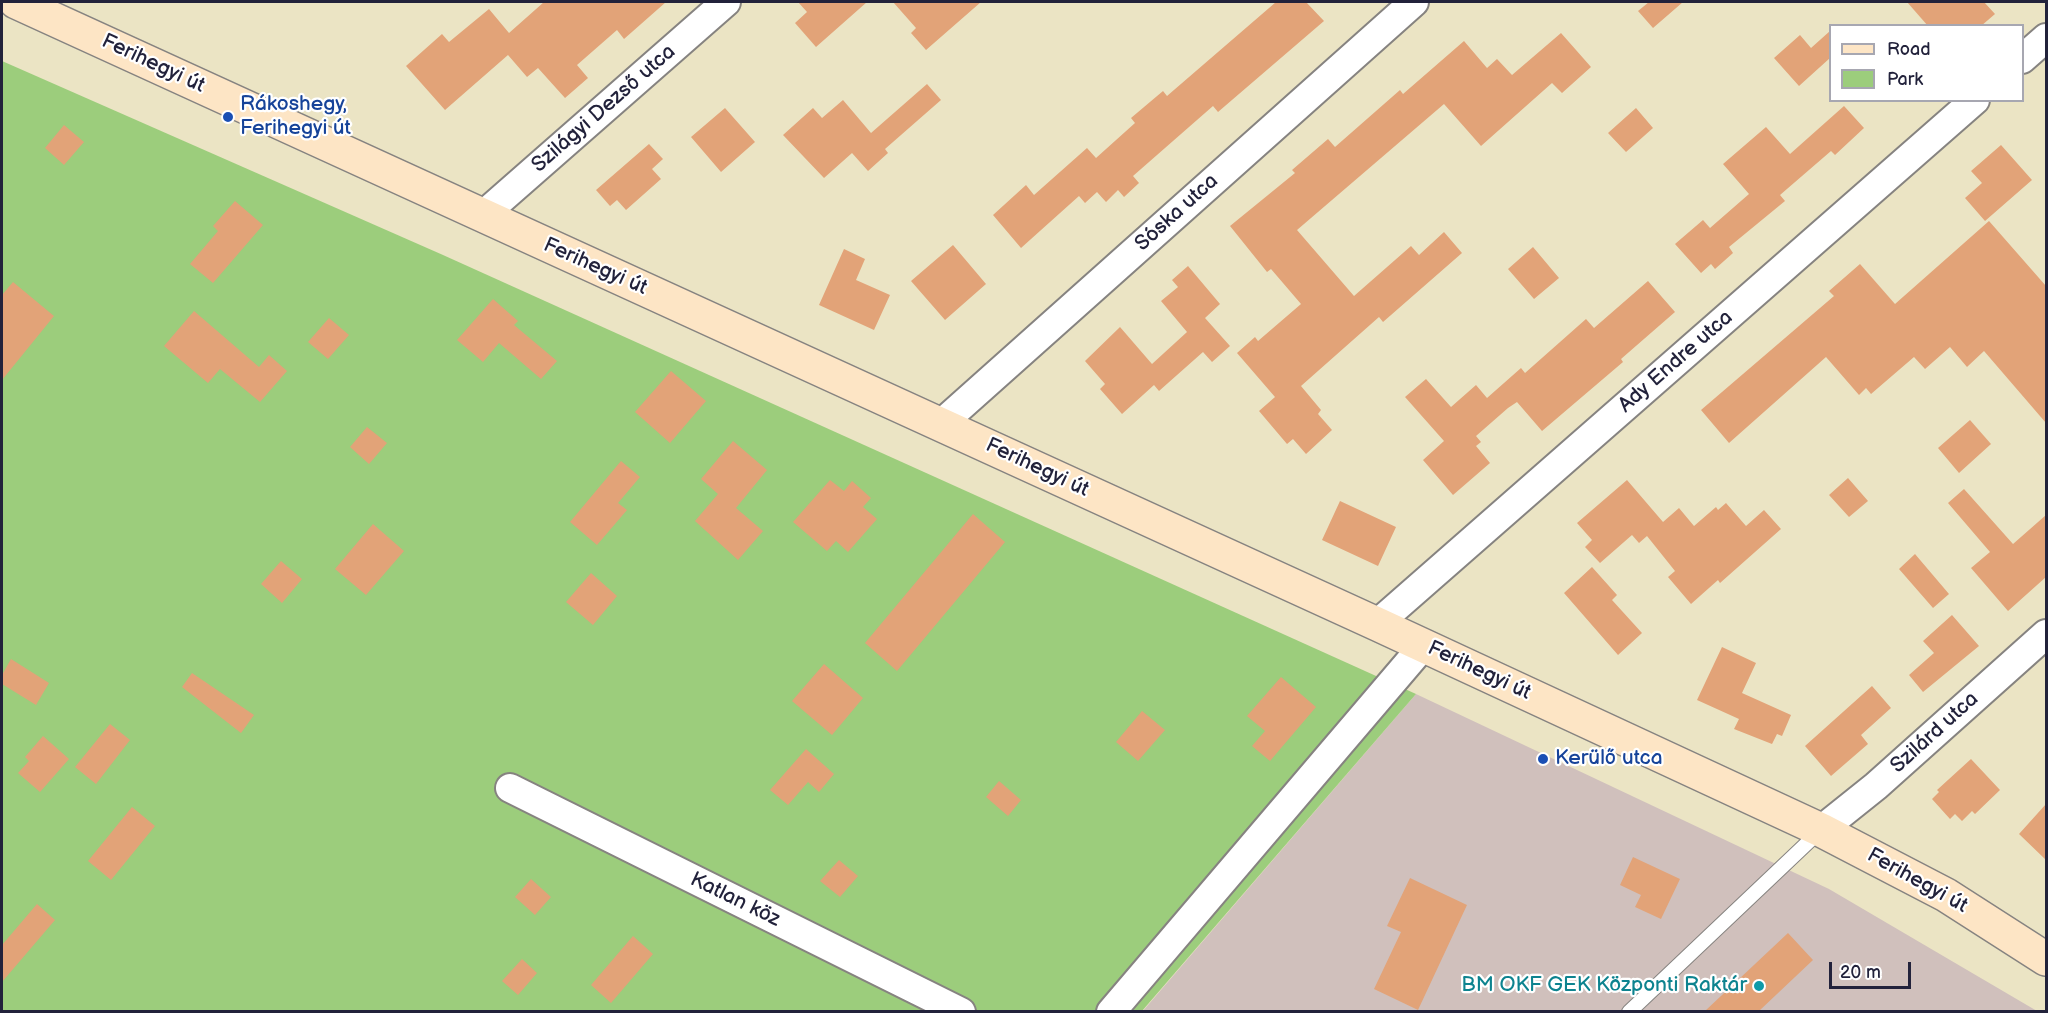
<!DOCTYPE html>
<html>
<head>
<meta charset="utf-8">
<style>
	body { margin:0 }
	#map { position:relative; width:2048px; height:1013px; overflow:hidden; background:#ebe4c4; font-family:"Balsamiq Sans",sans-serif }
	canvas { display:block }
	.frame { position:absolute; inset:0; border:3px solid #22223b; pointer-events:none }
	.legend { position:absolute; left:1829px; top:24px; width:195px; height:78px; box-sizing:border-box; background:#fff; border:2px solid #a7a7b1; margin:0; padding:8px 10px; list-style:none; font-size:18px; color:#22223b }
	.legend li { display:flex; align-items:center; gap:12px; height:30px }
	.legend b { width:30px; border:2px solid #a7a7b1 }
	.scale { position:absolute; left:1829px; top:962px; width:82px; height:27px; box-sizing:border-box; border:3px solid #22223b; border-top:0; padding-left:8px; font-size:18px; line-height:21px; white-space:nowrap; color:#22223b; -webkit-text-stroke:4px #fff; paint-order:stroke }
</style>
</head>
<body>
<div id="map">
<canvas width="2048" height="1013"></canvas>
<div class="frame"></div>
<ul class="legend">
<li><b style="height:8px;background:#fde5c5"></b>Road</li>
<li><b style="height:16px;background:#9ccd7c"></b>Park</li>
</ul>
<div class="scale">20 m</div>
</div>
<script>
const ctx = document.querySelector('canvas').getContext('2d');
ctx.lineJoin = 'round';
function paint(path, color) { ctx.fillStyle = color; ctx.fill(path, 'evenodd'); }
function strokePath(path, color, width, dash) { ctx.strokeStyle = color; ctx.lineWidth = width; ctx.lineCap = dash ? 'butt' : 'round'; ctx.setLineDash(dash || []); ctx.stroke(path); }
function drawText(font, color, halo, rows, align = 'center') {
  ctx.font = font + ' "Balsamiq Sans",sans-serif'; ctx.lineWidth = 4.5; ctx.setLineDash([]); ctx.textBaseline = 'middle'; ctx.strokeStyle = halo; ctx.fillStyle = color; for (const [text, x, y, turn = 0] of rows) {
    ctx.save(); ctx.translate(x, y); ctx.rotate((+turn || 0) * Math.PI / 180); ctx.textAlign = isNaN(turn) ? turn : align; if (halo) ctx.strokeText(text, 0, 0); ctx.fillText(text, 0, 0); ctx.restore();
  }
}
paint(new Path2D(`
	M1416,694L1829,889L2037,1011L1142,1012Z`), '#d0c0bc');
paint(new Path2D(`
	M2,61L443,255L1416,694L1142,1011H2Z`), '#9ccd7c');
paint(new Path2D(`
	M544,2H666L624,39L617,30L577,65L588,78L565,98L538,68L527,77L508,55L445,110L406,66L442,34L449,42L489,9L509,33Z
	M798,2H867L816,47L795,23L807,12Z
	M893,2H981L926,50L911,33L916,28Z
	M1276,2H1306L1324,21L1218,112L1213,106L1133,176L1139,183L1124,197L1118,190L1106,202L1097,192L1085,203L1079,196L1021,248L993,215L1026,185L1034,195L1087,148L1096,158L1135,123L1131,118L1163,91L1167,96Z
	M1649,2H1683L1653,28L1638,11Z
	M1907,2H1984L1995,14L1981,26H1928Z
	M1830,31V58L1799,86L1774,58L1800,35L1811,48Z
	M1561,33L1591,67L1562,93L1552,83L1481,146L1444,104L1297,230L1354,296L1411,246L1419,255L1444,232L1462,253L1383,322L1379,317L1301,386L1321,410L1318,414L1332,430L1306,454L1293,439L1287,444L1259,411L1275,397L1237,353L1255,337L1258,341L1301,304L1271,269L1267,272L1230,226L1295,173L1292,170L1328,139L1335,147L1400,90L1403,94L1464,41L1487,68L1497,59L1512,75Z
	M927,84L941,100L885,149L888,153L868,171L852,153L824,178L783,135L813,108L822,118L843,100L871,133Z
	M1844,106L1864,128L1835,155L1831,151L1780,195L1785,201L1729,247L1733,253L1715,269L1711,264L1701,273L1675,244L1703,220L1710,228L1749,194L1723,164L1766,127L1790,154Z
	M725,108L755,142L721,172L691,137Z
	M1636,108L1653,128L1626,152L1608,133Z
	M64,125L84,142L64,165L45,148Z
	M649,144L663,159L652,169L661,179L626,210L617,200L610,206L596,190Z
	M2001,145L2032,180L1985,221L1965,198L1982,183L1971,171Z
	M235,201L263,225L213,283L190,264L218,231L213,226Z
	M1989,221L2046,286V423L1984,351L1967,367L1950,347L1925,369L1914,357L1871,394L1866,388L1859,395L1826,357L1729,443L1701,410L1834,296L1829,291L1860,264L1895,304Z
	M953,245L986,284L945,320L911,281Z
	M1533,247L1559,278L1534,299L1508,269Z
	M844,249L865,259L856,280L890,295L874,330L819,305Z
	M1188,266L1220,304L1205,318L1230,346L1212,362L1203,352L1159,391L1154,385L1122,414L1100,389L1105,384L1085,361L1120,327L1152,364L1187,332L1161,301L1178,287L1172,280Z
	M1648,281L1675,312L1621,359L1623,362L1542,431L1517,402L1508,408L1476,436L1481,442L1476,446L1490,463L1453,495L1423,460L1444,441L1405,397L1426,379L1451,407L1476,385L1487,398L1521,368L1525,373L1586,319L1594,328Z
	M13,282L54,316L2,380V295Z
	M493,299L518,321L514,325L557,361L541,379L499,343L483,362L457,340Z
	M194,311L259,367L269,355L287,371L260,402L220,369L208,383L164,346Z
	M329,318L349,335L328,359L308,342Z
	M671,371L706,401L670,443L635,412Z
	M1970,420L1991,444L1959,473L1938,448Z
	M367,427L387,443L369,464L350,447Z
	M733,441L767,470L736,508L763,531L738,560L695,521L718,494L701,479Z
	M621,461L640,477L618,503L627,510L597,545L570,522Z
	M1848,478L1868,501L1849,517L1829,495Z
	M830,480L844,491L852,481L871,498L863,507L877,519L848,552L836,541L827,551L793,522Z
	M1627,480L1663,522L1679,508L1694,526L1716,507L1718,510L1726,503L1746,526L1764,510L1781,529L1720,583L1718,580L1691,604L1668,577L1675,571L1647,536L1639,543L1632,535L1600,563L1585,547L1592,540L1577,523Z
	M1964,489L2013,544L2046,515V577L2008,611L1971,568L1990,552L1948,503Z
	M1340,501L1396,527L1378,566L1322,540Z
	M973,514L1005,542L897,671L865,643Z
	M373,524L404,551L366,595L335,569Z
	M1915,554L1949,594L1933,608L1899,569Z
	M281,561L302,579L282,603L261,584Z
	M1592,567L1617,595L1612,600L1642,633L1618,655L1564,593Z
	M591,573L617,596L593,625L566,602Z
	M1952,615L1979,646L1923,692L1909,675L1934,653L1923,641Z
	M1722,647L1756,663L1742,693L1791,715L1782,736L1777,734L1772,744L1734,729L1739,719L1697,700Z
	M11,659L49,683L36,705L2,684V675Z
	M824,664L863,698L832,735L792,701Z
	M192,673L254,715L241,733L182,687Z
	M1281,677L1316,707L1270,761L1252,746L1265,731L1247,716Z
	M1872,686L1891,708L1861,735L1868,744L1831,776L1805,746Z
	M1142,711L1165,730L1138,761L1116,742Z
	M110,724L130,740L96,784L75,767Z
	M43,736L69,759L40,792L18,773L29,761L25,757Z
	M806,749L834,774L819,792L808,782L788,805L770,790Z
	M1971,759L2000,790L1975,814L1972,811L1962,821L1955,814L1950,819L1932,799L1939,792L1937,790Z
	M999,781L1021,800L1008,816L986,797Z
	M2046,804V860L2019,834Z
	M132,807L155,826L111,880L88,861Z
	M1633,857L1680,879L1661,919L1635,907L1641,895L1620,885Z
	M839,860L858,876L840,897L820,881Z
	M1410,878L1467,905L1418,1010L1374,989L1401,932L1387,926Z
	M531,879L551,897L535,915L515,897Z
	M37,904L55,920L2,982V945Z
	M1788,933L1813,960L1759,1011H1705Z
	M633,936L653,954L611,1003L591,985Z
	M522,959L537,973L518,995L502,981Z`), '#e2a378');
const service = new Path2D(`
	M1629,1012L1821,830`);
const minor = new Path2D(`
	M2022,59L2046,38
	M482,216L726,2
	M941,424L1414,2
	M1377,624L1975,100
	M510,788L961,1012
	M1821,830L1876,786L2046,634
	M1111,1012L1423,646`);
const secondary = new Path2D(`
	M16,2L1377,624L1821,830L1946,895L2046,959`);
strokePath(service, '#868380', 16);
strokePath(minor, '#868380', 32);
strokePath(secondary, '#868380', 36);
strokePath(service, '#fff', 14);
strokePath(minor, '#fff', 28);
strokePath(secondary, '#fde5c5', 33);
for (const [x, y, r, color] of [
	[228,117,6,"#1a4fb4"],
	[1543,759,6,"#1a4fb4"],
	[1759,986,6,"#0f9aa8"]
]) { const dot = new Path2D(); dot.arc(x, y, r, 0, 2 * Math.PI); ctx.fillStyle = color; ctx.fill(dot); strokePath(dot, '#fff', 2); }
drawText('21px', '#22223b', '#fff', [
	["Ferihegyi út",153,64,25],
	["Szilágyi Dezső utca",604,109,-41],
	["Sóska utca",1177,213,-42],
	["Ferihegyi út",595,267,24],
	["Ady Endre utca",1676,362,-41],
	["Ferihegyi út",1037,468,25],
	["Ferihegyi út",1479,671,25],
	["Szilárd utca",1935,733,-42],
	["Ferihegyi út",1917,881,29],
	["Katlan köz",735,900,26]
]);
drawText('21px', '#164399', '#fff', [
	["Rákoshegy,",240,105],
	["Ferihegyi út",240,129],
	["Kerülő utca",1555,759]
], 'left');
drawText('21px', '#0d838f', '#fff', [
	["BM OKF GEK Központi Raktár",1747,986]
], 'right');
</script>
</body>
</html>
